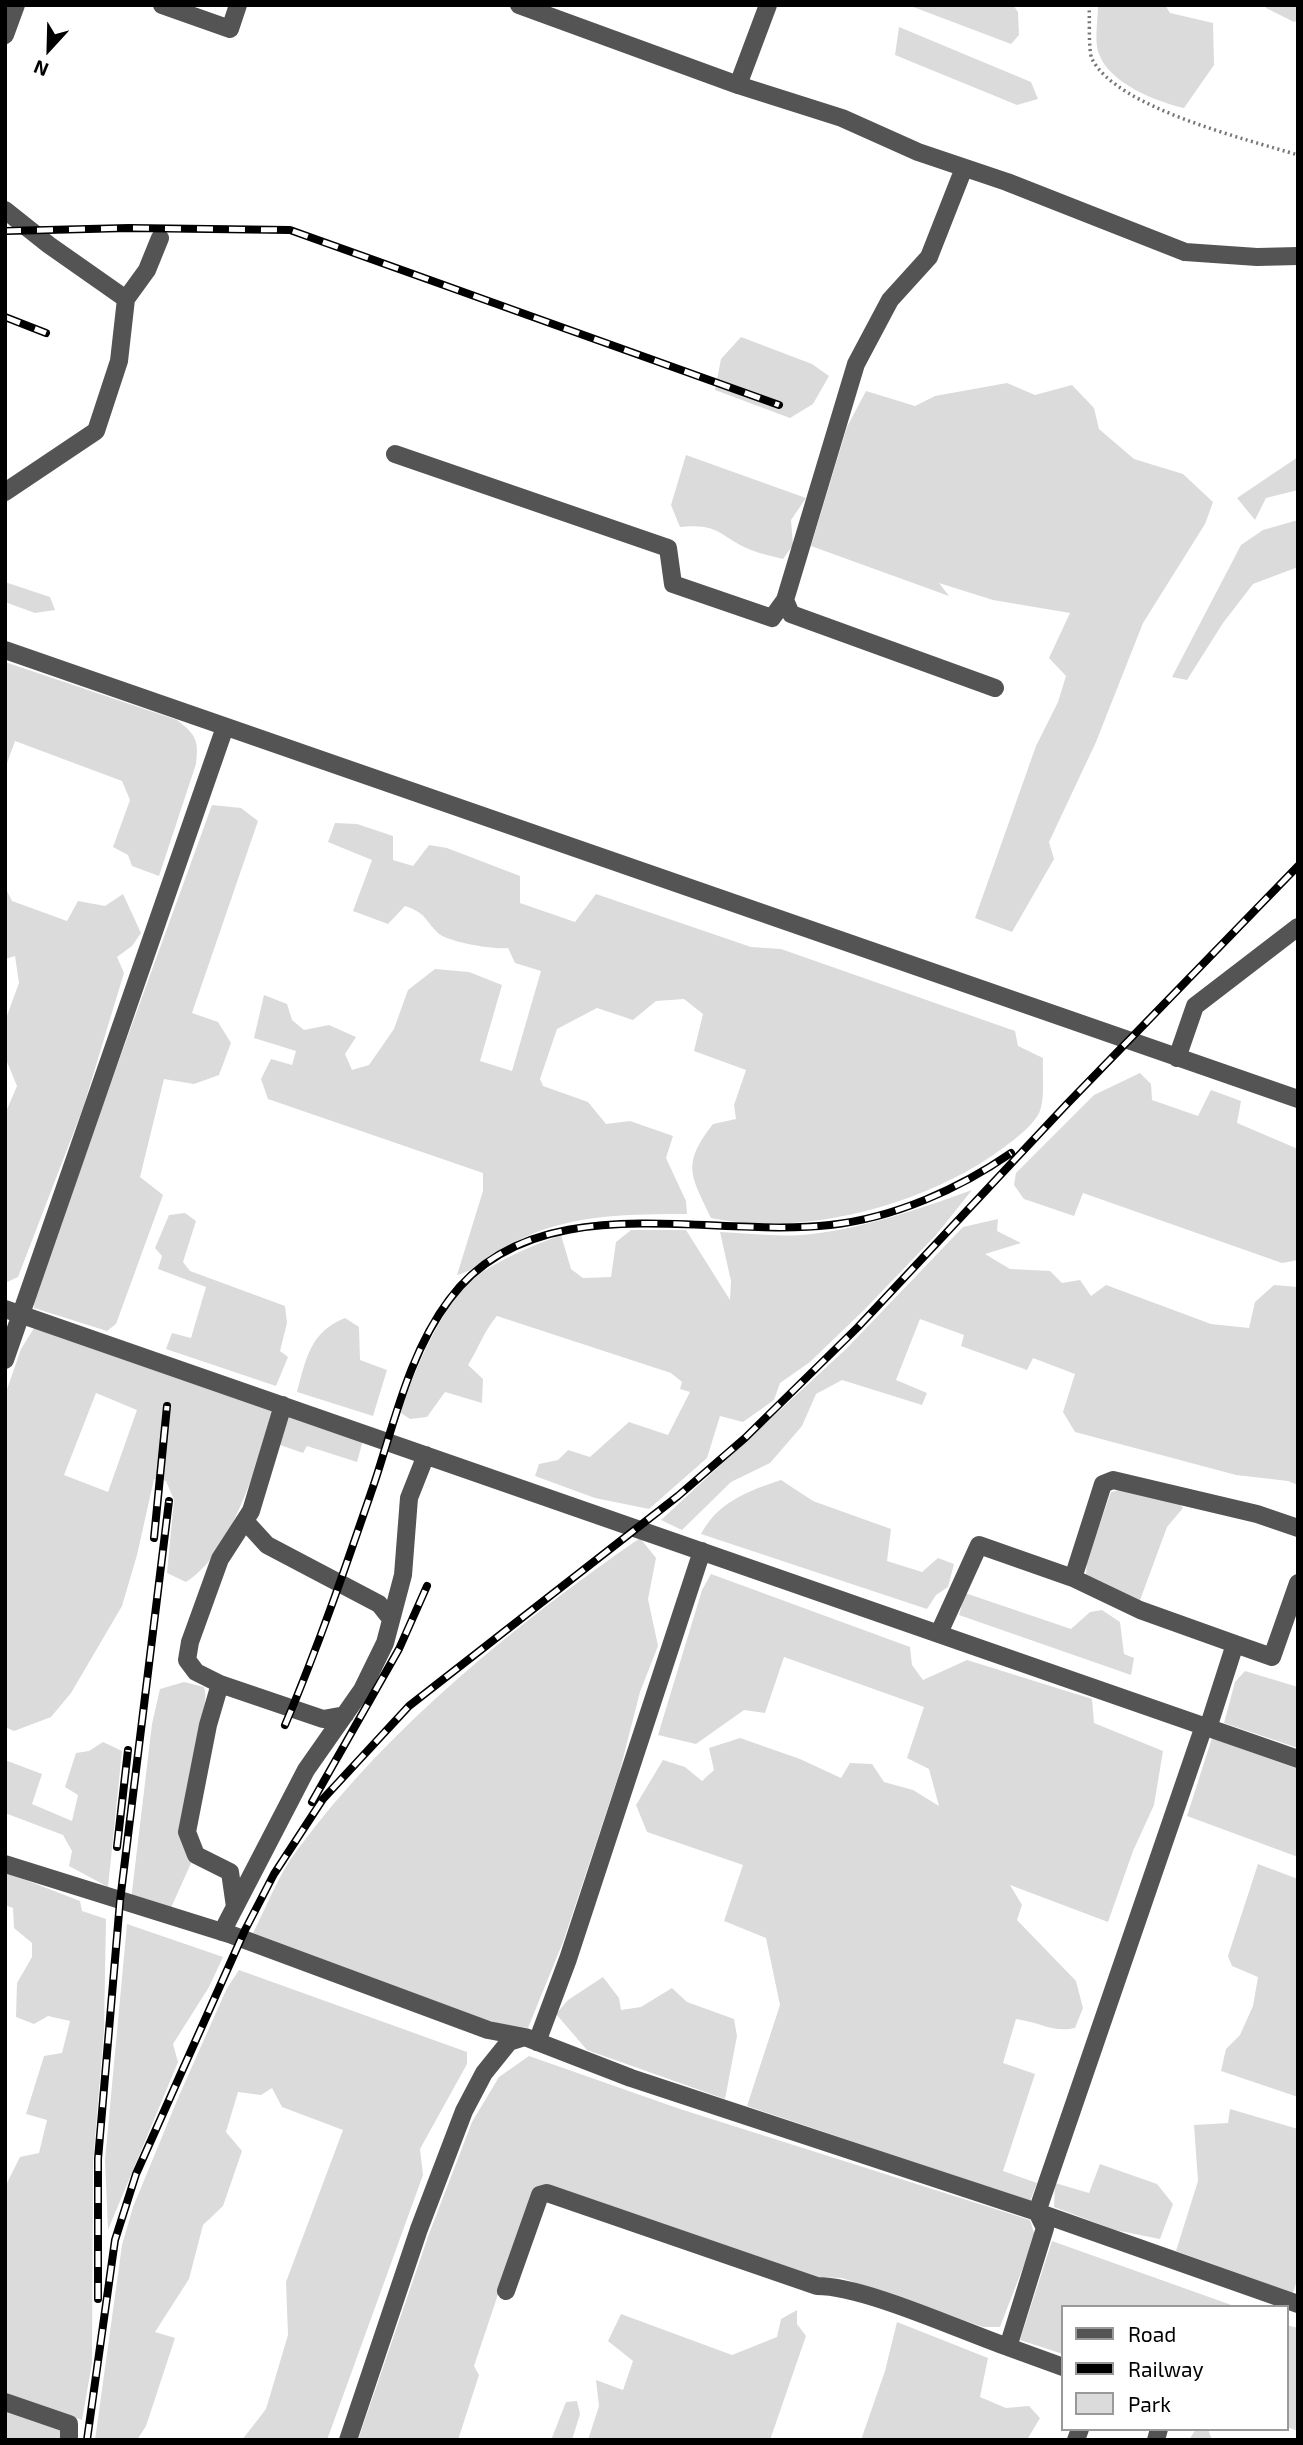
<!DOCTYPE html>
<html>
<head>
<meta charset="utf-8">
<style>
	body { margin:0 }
	#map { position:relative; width:1303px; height:2445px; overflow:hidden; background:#fff; font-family:"Exo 2",sans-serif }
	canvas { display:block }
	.frame { position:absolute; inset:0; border:7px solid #000; pointer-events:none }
	.legend { position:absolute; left:1061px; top:2305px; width:228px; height:126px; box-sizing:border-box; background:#fff; border:2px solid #999; margin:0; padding:9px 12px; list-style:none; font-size:21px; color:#000 }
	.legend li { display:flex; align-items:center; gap:14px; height:35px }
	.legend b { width:35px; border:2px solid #999 }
	.north { position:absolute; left:14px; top:14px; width:70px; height:70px; -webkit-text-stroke:5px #fff; paint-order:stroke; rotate:202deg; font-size:19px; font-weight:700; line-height:28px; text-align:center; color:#000 }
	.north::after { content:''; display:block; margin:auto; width:24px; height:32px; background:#000; clip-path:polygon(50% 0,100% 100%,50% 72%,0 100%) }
</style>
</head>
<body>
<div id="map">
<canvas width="1303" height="2445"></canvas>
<div class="frame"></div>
<ul class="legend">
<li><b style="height:9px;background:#545454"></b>Road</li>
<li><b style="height:9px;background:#000"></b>Railway</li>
<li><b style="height:19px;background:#dbdbdb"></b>Park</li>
</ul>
<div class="north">N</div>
</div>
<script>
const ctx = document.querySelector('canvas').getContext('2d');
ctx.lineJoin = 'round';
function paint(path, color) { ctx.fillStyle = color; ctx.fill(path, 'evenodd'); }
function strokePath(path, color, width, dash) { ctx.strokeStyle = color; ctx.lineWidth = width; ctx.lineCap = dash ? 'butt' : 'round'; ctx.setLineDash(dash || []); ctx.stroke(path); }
paint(new Path2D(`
	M908,5H1013L1018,12L1019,35L1011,44Z
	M1098,5H1165L1170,13L1213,23L1214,65L1184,108C1157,102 1109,83 1099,54C1094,42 1098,19 1098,5Z
	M1266,5H1298V20L1294,22L1266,8Z
	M899,27L1031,82L1038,99L1017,105L895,55Z
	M741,337L812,364L829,376L813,404L790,418L715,390L721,359Z
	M1007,383L1035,395L1072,385L1094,408L1099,429L1134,459L1183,474L1213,502L1205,524L1143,623L1096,742L1049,842L1054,859L1012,932L975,918L1036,746L1058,702L1066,676L1049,658L1070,613L993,600L939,583L949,596L811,546L847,427L866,391L915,406L935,396Z
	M686,455L806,498L791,520L793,545L783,559C773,556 761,554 751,550C719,537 721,523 680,527L671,505Z
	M1298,457V490L1266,498L1255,520L1237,498Z
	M1298,520V567L1253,584L1223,623L1187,680L1172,677L1241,545L1263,530Z
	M5,582L50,597L55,610L35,613L5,602Z
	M5,662L177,720C196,735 199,740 196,764L159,876L132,866L128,855L113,847L130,800L122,781L15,741L5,769Z
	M212,805L241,808L258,821L192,1013L218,1022L231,1043L219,1075L194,1084L164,1079L140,1177L163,1195L116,1324L107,1331L34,1308L35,1291Z
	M335,823L357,824L393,836V860L413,866L429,845L447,848L520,876V903L575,922L596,894L751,947L781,949L1015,1031L1018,1046L1043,1058C1042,1074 1046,1102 1038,1115C1030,1128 1015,1139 1003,1148C928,1204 804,1238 711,1218C691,1175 681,1165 713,1124L736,1119L734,1105L746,1070L694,1051L703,1014L684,999L656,1001L633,1020L597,1008L557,1029L540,1079L543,1086L588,1102L606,1124L630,1121L673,1136L666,1158L686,1201L687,1214C632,1214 574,1214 523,1238C501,1248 481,1269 457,1275L483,1191V1173L268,1099L261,1079L271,1059L292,1065L296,1051L254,1038L264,995L287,1004L292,1020L304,1030L329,1025L356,1037L345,1054L352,1070L369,1065L394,1029L408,990L435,969L469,972L502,985L480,1061L512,1071L541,971L515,963L508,948C495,950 447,942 438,933C424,919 426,913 405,906L388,924L353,911L372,860L328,842Z
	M5,887L12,901L67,921L78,901L105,906L123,894L141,933L132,946L117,957L124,973L83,1108L18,1277L5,1283V1114L17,1086L5,1057V1021L19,983L15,956L5,959Z
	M1140,1073L1151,1084L1152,1100L1198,1116L1211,1090L1241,1101L1237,1123L1298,1149V1260L1282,1263L1083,1193L1074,1216L1024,1199L1014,1185L1016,1173L1094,1095Z
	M972,1190L936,1235L867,1307L810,1362L780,1383L774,1400L743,1422L720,1416L707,1458L649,1509L595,1498L535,1476L539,1464L558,1460L568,1450L590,1457L629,1422L668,1435L690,1392L680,1389L682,1382L671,1373L497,1316C485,1329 478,1349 468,1365L483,1379L482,1403L445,1392L427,1417L410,1419L401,1413C411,1377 443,1303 473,1279C497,1260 532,1246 561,1235L571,1269L583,1278L611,1277L616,1242L631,1230H686L730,1300L731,1281L720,1232C747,1233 774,1237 801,1235C860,1230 916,1210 972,1190Z
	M185,1213L196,1221L183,1262L190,1271L285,1306L287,1323L280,1351L288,1357L276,1386L166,1349L172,1333L191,1338L206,1287L158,1269L162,1256L155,1248L169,1215Z
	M998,1219L997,1231L1021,1243L985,1254L1010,1269L1050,1271L1062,1283L1080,1280L1091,1296L1106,1285L1211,1324L1249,1328L1255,1302L1274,1285L1298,1287V1485L1288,1481L1236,1475L1075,1432L1063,1412L1075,1374L1033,1358L1027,1370L961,1346L964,1335L920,1319L896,1380L927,1393L922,1405L842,1380L816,1394L802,1426L770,1463L731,1482L682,1530L661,1520L846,1349L963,1227Z
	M345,1318L359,1327L360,1360L387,1370L373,1416L297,1392C306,1359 310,1332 345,1318Z
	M34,1328L363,1440L357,1462L307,1446L303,1453L266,1440C249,1484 227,1557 186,1582L167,1573L174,1500L166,1481L154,1479L137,1555L122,1606L71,1693L51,1717L14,1731L5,1727V1395L21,1349ZM96,1393L137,1410L108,1492L64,1475Z
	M781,1480L813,1501L891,1529L887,1561L922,1572L938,1558L954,1564L948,1587L936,1595L927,1609L701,1534C718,1502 748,1491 781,1480Z
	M1130,1488L1177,1501L1183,1508L1167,1527L1139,1603L1086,1577L1087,1560L1111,1492Z
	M640,1538L656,1558L648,1599L658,1646L640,1692L619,1774L563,1942L528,2028L490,2022L253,1933C267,1906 279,1873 298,1849C389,1726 516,1624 640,1538Z
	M711,1574L910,1647L912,1665L923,1680L967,1660L1092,1699L1094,1723L1163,1751L1154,1805L1133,1851L1108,1922L1010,1885L1022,1905L1017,1920L1076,1981L1083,2008L1075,2028C1052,2033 1040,2022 1016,2019L1003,2063L1035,2074L1003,2171L1037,2183L1030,2201L747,2106L780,2005L766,1938L724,1921L743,1865L647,1832L636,1805L663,1760L685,1767L702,1781L714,1770L709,1748L740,1738L800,1759L841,1778L850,1763L872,1764L884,1782L913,1790L939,1806L929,1769L907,1758L924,1707L784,1657L765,1713L744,1710L696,1744L658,1735L702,1590Z
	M965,1593L1071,1629L1090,1612L1102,1610L1120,1622L1124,1654L1134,1658L1131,1675L959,1615Z
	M1245,1671L1298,1687V1748L1224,1723L1235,1682Z
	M184,1682L204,1687C210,1707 194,1722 200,1741L192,1861L170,1910L131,1900L152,1724L160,1689Z
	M1212,1738L1298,1769V1857L1187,1816Z
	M103,1742L122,1751L108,1887L69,1866L72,1851L63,1835L5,1813V1760L42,1774L32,1804L72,1821L78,1795L65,1787L76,1753L89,1751Z
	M1258,1864L1298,1879V2097L1221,2071L1226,2049L1240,2035L1253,2006L1258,1977L1232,1966L1228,1956Z
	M5,1872L80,1901L82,1911L106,1919L104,2030L93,2163L92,2363L82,2420L5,2396V2187L20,2157L39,2153L47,2120L26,2114L44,2056L62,2053L70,2021L48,2016L34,2024L16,2017L17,1983L32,1957V1943L14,1928L13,1908L5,1905Z
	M127,1924L223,1957L209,1987L173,2044L178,2062L108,2230L105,2160Z
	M239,1970L467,2052V2064L420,2149L423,2175L327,2440H242L266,2409L288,2335L286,2282L343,2130L282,2107L272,2088L261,2095L238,2092L226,2132L242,2151L223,2206L203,2225L189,2279L155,2332L175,2338L146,2426L137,2440H95L122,2245L133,2207L178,2098L227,1988Z
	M603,1977L619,1998L621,2010L641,2007L672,1988L687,2002L734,2019L737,2036L725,2099L587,2050L556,2014L568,2000Z
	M529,2056L680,2109L1030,2220L1035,2236L1000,2327H983L842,2278L819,2277L549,2185L531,2196L474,2366L479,2375L458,2440H358L429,2234L472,2122L499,2077Z
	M1230,2109L1298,2129V2277L1293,2293L1176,2251L1198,2181L1194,2125L1228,2123Z
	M1100,2164L1157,2184L1173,2204L1160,2239L1115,2230L1054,2207L1055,2183L1089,2193Z
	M1052,2241L1237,2307H1063V2354L1020,2340Z
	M797,2310V2324L806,2336L770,2440H588L599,2406L596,2380L623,2390L633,2361L608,2341L621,2314L732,2355L777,2337L781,2319Z
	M897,2322L988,2358L980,2397L1006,2408L1029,2406L1040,2418L1027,2440H861L885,2371Z
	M1287,2325L1298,2328V2431L1287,2427Z
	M577,2401L580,2414L572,2440H551L566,2402Z
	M5,2410L62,2430V2440H5Z
	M1196,2429H1208L1212,2440H1189Z`), '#dbdbdb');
strokePath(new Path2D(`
	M1089,5C1090,18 1088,50 1092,59C1117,108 1246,139 1298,155`), '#767676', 3.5, [2, 3.5]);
strokePath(new Path2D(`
	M162,5L230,29L238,5
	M519,5L738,85L842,118L918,152L1007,182L1185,252L1257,257L1298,256
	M5,35L16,5
	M738,85L768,5
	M964,168L929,257L890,300L856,364L785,600L791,614L995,688
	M5,210L49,245L126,299
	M395,454L668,548L673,584L772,618L785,600
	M5,492L96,431L119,361L126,299L147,270L160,238
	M5,650L1298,1099
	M1177,1058L1195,1006L1298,927
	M5,1309L1298,1759
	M5,1360L225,727
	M283,1405L251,1511L220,1559L190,1642L187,1660L196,1672L220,1684L323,1719L345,1715
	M246,1522L267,1545L379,1604L391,1619
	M1073,1578L1140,1610L1235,1644L1208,1728
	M939,1633L979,1545L1073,1578L1103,1484L1113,1480L1257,1514L1298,1528
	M1235,1644L1272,1657L1298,1583
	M220,1684L208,1725L187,1832L196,1855L230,1872L235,1907
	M5,1864L232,1935L488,2030L525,2037
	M222,1932L306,1770L362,1690L385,1643L403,1575L409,1498L426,1455
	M537,2042L568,1959L702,1551
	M506,2291L540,2195L547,2193L817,2286C864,2286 959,2330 1008,2347L1045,2228L1037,2212L1298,2304
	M1008,2347L1063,2367
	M5,2402L69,2424V2440
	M348,2440L419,2229L464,2111L484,2073L509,2042L525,2037L631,2078L1037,2212L1204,1726
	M1076,2440L1080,2429
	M1156,2440L1159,2429`), '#545454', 18);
const rail = new Path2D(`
	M5,231L129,228L290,230L779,405
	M5,317L46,333
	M154,1538L167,1406
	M285,1725C319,1645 347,1563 375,1481C395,1420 410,1352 449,1300C535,1183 709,1239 830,1225C894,1218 959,1189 1011,1153
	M312,1802L399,1649L427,1586
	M117,1847L128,1750
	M98,2299V2159L120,1901L169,1501
	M87,2440L115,2240L136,2174L245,1930L274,1874L323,1799L409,1706L678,1496L745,1438L858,1327L1066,1105L1298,866`);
strokePath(rail, '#000', 8);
strokePath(rail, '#fff', 5, [16]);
</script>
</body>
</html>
